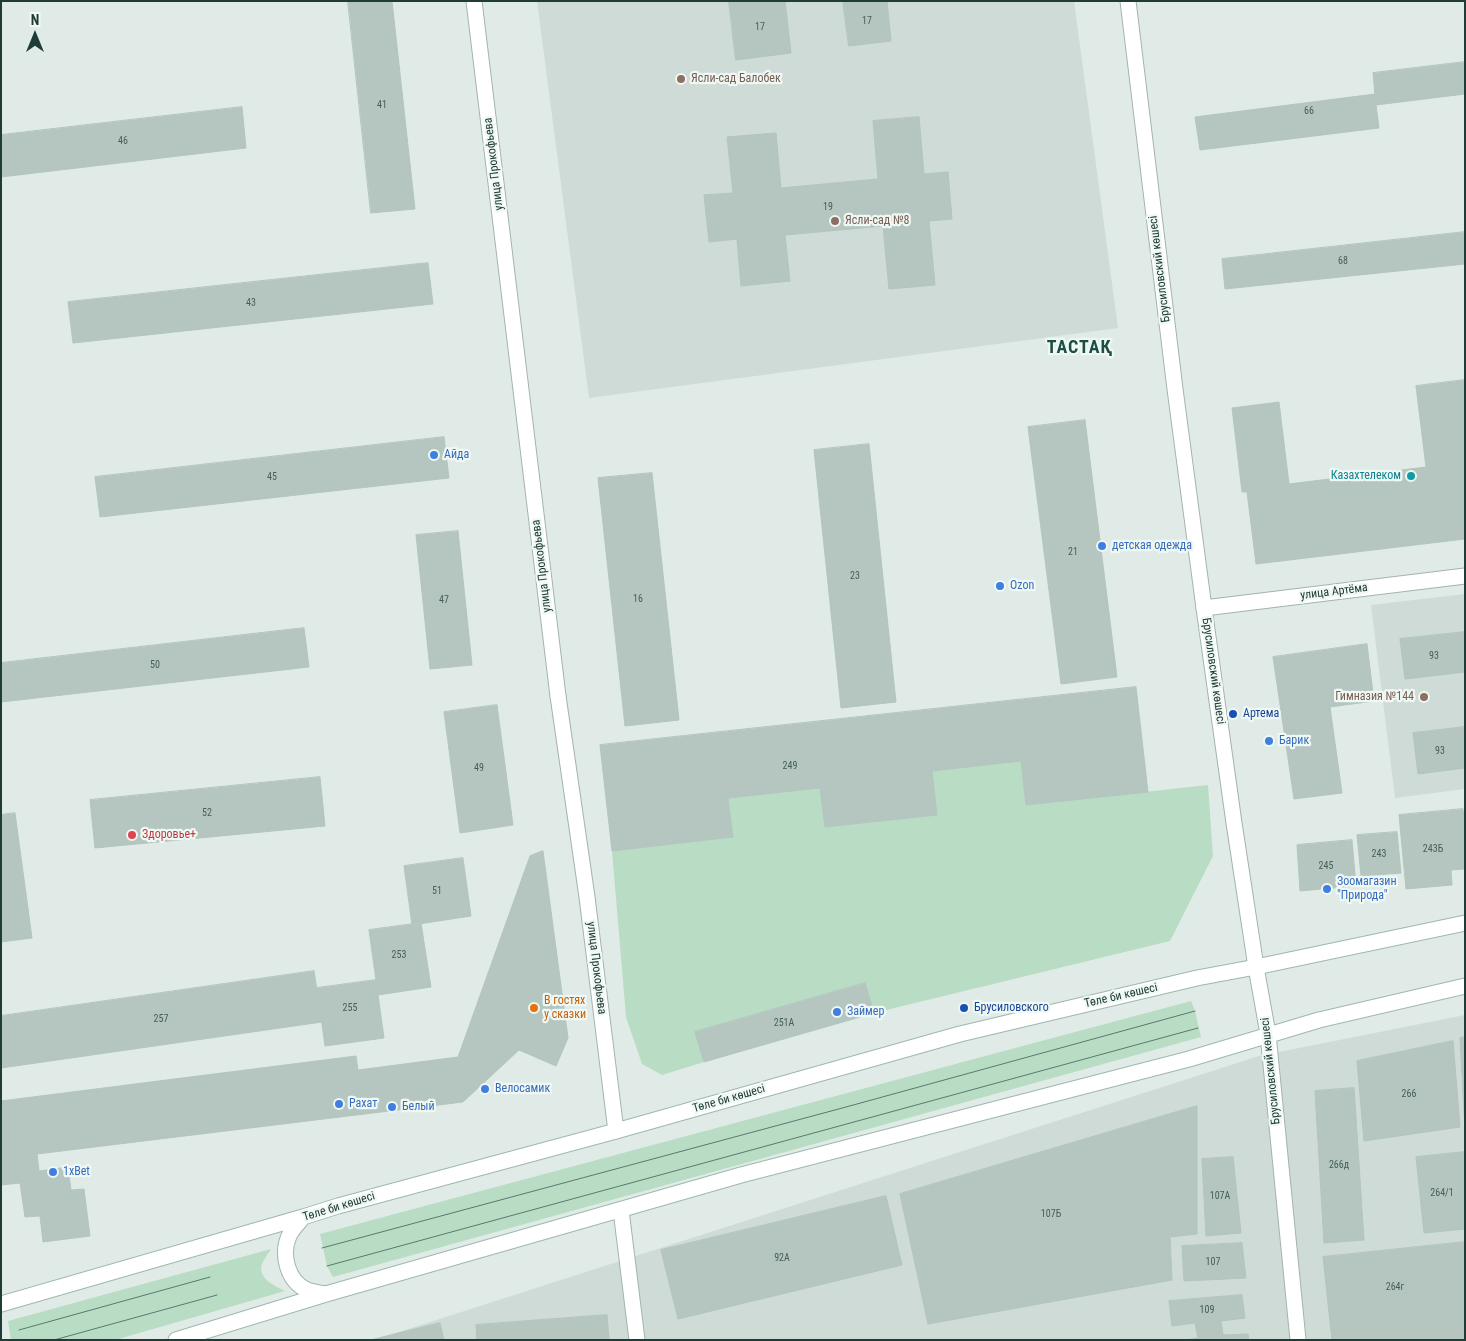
<!DOCTYPE html>
<html>
<head>
<meta charset="utf-8">
<style>
	body { margin:0 }
	#map { position:relative; width:1466px; height:1341px; overflow:hidden; background:#e0ebe7; font-family:"Roboto Condensed",sans-serif }
	canvas { display:block }
	.frame { position:absolute; inset:0; border:2px solid #203c36; pointer-events:none }
	.north { position:absolute; left:10px; top:10px; width:50px; height:50px; -webkit-text-stroke:4px #f0f8f4; paint-order:stroke; rotate:0deg; font-size:14px; font-weight:700; line-height:20px; text-align:center; color:#203c36 }
	.north::after { content:''; display:block; margin:auto; width:18px; height:22px; background:#203c36; clip-path:polygon(50% 0,100% 100%,50% 72%,0 100%) }
</style>
</head>
<body>
<div id="map">
<canvas width="1466" height="1341"></canvas>
<div class="frame"></div>
<div class="north">N</div>
</div>
<script>
const ctx = document.querySelector('canvas').getContext('2d');
ctx.lineJoin = 'round';
function paint(path, color) { ctx.fillStyle = color; ctx.fill(path, 'evenodd'); }
function strokePath(path, color, width, dash) { ctx.strokeStyle = color; ctx.lineWidth = width; ctx.lineCap = dash ? 'butt' : 'round'; ctx.setLineDash(dash || []); ctx.stroke(path); }
function drawText(font, color, halo, rows, align = 'center') {
  ctx.font = font + ' "Roboto Condensed",sans-serif'; ctx.lineWidth = 4.5; ctx.setLineDash([]); ctx.textBaseline = 'middle'; ctx.strokeStyle = halo; ctx.fillStyle = color; for (const [text, x, y, turn = 0] of rows) {
    ctx.save(); ctx.translate(x, y); ctx.rotate((+turn || 0) * Math.PI / 180); ctx.textAlign = isNaN(turn) ? turn : align; if (halo) ctx.strokeText(text, 0, 0); ctx.fillText(text, 0, 0); ctx.restore();
  }
}
paint(new Path2D(`
	M537,1H1074L1118,328L589,398Z
	M1465,594V789L1395,798L1371,605Z
	M1465,1015V1340H374L1259,1056Z`), '#cedbd6');
paint(new Path2D(`
	M1021,761L1026,805L1208,785L1213,856L1170,941L874,1013L864,983L696,1032L704,1062L662,1075L642,1064L626,1017L612,851L733,837L728,798L820,788L825,827L937,815L932,771Z
	M1191,1001L1195,1011L1201,1037L333,1277L327,1266L320,1234Z
	M271,1249C268,1254 264,1259 262,1264C257,1278 275,1286 285,1291L115,1340H11L8,1321Z`), '#b8ddc4');
const building = new Path2D(`
	M348,1H392L415,209L371,213Z
	M729,1H785L791,53L736,60Z
	M843,1H887L891,41L849,46Z
	M1465,62V94L1376,105L1379,128L1200,150L1195,117L1375,94L1373,73Z
	M242,107L246,148L1,177V135Z
	M919,117L924,174L948,172L952,219L929,221L935,285L889,289L883,226L785,235L790,281L741,286L737,239L709,242L704,195L733,193L727,137L776,133L781,188L878,179L873,121Z
	M1465,232V264L1225,289L1222,259Z
	M428,263L433,304L73,343L68,302Z
	M1465,380V539L1256,564L1247,492H1242L1232,408L1279,402L1289,484L1426,467L1416,386Z
	M1085,420L1117,677L1061,684L1028,427Z
	M444,437L449,478L100,517L95,477Z
	M869,444L896,702L841,708L814,450Z
	M652,473L679,720L625,726L598,478Z
	M458,531L472,665L430,669L416,535Z
	M304,628L309,667L1,702V663Z
	M1465,632V672L1405,679L1400,639Z
	M1367,644L1374,701L1330,707L1342,793L1294,799L1273,657Z
	M1136,687L1148,792L1026,805L1021,761L932,771L937,815L825,827L820,788L728,798L733,837L612,851L600,745Z
	M497,705L513,825L460,833L444,712Z
	M1465,727V768L1418,774L1413,733Z
	M320,777L325,826L95,848L90,800Z
	M1463,809L1465,829V869L1451,870L1452,885L1406,889L1399,815Z
	M15,813L32,938L1,942V815Z
	M1397,832L1401,873L1361,876L1357,835Z
	M1352,840L1356,886L1300,891L1297,845Z
	M543,851L568,1038L556,1066L519,1050L463,1102L37,1154L39,1171L68,1167L71,1190L84,1189L90,1236L43,1242L40,1216L25,1217L20,1183L1,1185V1101L356,1056L358,1070L458,1057L530,856Z
	M463,858L471,916L412,925L404,866Z
	M421,923L431,987L378,995L369,930Z
	M314,971L322,1022L1,1068V1016Z
	M376,980L384,1038L325,1046L317,988Z
	M865,983L874,1013L704,1062L695,1032Z
	M1465,1037V1127L1460,1038Z
	M1453,1041L1460,1127L1364,1141L1357,1061Z
	M1354,1088L1364,1240L1324,1243L1315,1091Z
	M1197,1106V1234L1170,1237L1172,1280L928,1324L900,1194Z
	M1465,1152V1229L1424,1233L1416,1157Z
	M1233,1157L1241,1233L1206,1236L1202,1159Z
	M886,1196L902,1265L678,1319L661,1250Z
	M1465,1242V1340H1332L1323,1257Z
	M1242,1243L1246,1278L1184,1281L1182,1246Z
	M1242,1295L1245,1318L1221,1321L1223,1335L1248,1334L1249,1340H1186L1198,1338L1195,1323L1172,1326L1169,1301Z
	M607,1315L609,1340H477L476,1325Z
	M440,1323L444,1340H371Z`);
paint(building, '#b5c6c0');
strokePath(building, '#b2c5be', 1);
const pedestrian = new Path2D(`
	M474,1L558,696`);
const minor = new Path2D(`
	M1204,608L1465,576
	M558,696L587,897L616,1131
	M621,1210L637,1340`);
const tertiary = new Path2D(`
	M1128,1L1175,389L1204,608L1234,823L1256,967L1268,1034L1298,1340`);
const secondary = new Path2D(`
	M303,1217C299,1223 292,1229 289,1236C281,1254 287,1281 307,1290C313,1292 320,1293 326,1294
	M1,1304L303,1217L338,1206L616,1131L960,1034L1197,978L1256,967L1465,923
	M176,1340L326,1294L741,1175L1189,1059L1319,1020L1465,986`);
strokePath(pedestrian, '#a3b3ae', 17);
strokePath(minor, '#a3b3ae', 17);
strokePath(tertiary, '#a3b3ae', 17);
strokePath(secondary, '#9eb7af', 17);
strokePath(pedestrian, '#fff', 15);
strokePath(minor, '#fff', 15);
strokePath(tertiary, '#fff', 15);
strokePath(secondary, '#fff', 15);
strokePath(new Path2D(`
	M322,1248L846,1107L1195,1011
	M327,1266L1198,1028
	M19,1330L210,1277
	M54,1340L217,1295`), '#5a7871', 1);
for (const [x, y, r, color] of [
	[681,79,5,"#8d6e63"],
	[835,221,5,"#8d6e63"],
	[434,455,5,"#3f7fe0"],
	[1411,476,5,"#0f9aa8"],
	[1102,546,5,"#3f7fe0"],
	[1000,586,5,"#3f7fe0"],
	[1424,697,5,"#8d6e63"],
	[1233,714,5,"#1a4fb4"],
	[1269,741,5,"#3f7fe0"],
	[132,835,5,"#e0444e"],
	[1327,889,5,"#3f7fe0"],
	[534,1008,5,"#e8710a"],
	[964,1008,5,"#1a4fb4"],
	[837,1012,5,"#3f7fe0"],
	[485,1089,5,"#3f7fe0"],
	[339,1104,5,"#3f7fe0"],
	[392,1107,5,"#3f7fe0"],
	[53,1172,5,"#3f7fe0"]
]) { const dot = new Path2D(); dot.arc(x, y, r, 0, 2 * Math.PI); ctx.fillStyle = color; ctx.fill(dot); strokePath(dot, '#f0f8f4', 2); }
drawText('10px', '#455e58', null, [
	["17",867,21],
	["17",760,27],
	["41",382,105],
	["66",1309,111],
	["46",123,141],
	["19",828,207],
	["68",1343,261],
	["43",251,303],
	["45",272,477],
	["21",1073,552],
	["23",855,576],
	["16",638,599],
	["47",444,600],
	["93",1434,656],
	["50",155,665],
	["93",1440,751],
	["249",790,766],
	["49",479,768],
	["52",207,813],
	["243Б",1433,849],
	["243",1379,854],
	["245",1326,866],
	["51",437,891],
	["253",399,955],
	["255",350,1008],
	["257",161,1019],
	["251А",784,1023],
	["266",1409,1094],
	["266д",1339,1165],
	["264/1",1442,1193],
	["107А",1220,1196],
	["107Б",1051,1214],
	["92А",782,1258],
	["107",1213,1262],
	["264г",1395,1287],
	["109",1207,1310]
]);
drawText('12px', '#785e54', '#f0f8f4', [
	["Ясли-сад Балобек",691,79],
	["Ясли-сад №8",845,221],
	["Гимназия №144",1414,697,"right"]
], 'left');
drawText('12px', '#203c36', '#f0f8f4', [
	["улица Прокофьева",494,164,-97],
	["Брусиловский көшесі",1160,269,-97],
	["улица Прокофьева",542,566,-97],
	["улица Артёма",1334,592,-7],
	["Брусиловский көшесі",1213,671,82],
	["улица Прокофьева",596,968,83],
	["Төле би көшесі",1121,996,-13],
	["Брусиловский көшесі",1271,1071,-96],
	["Төле би көшесі",729,1099,-16],
	["Төле би көшесі",339,1207,-17]
]);
drawText('12px', '#366cbe', '#f0f8f4', [
	["Айда",444,455],
	["детская одежда",1112,546],
	["Ozon",1010,586],
	["Барик",1279,741],
	["Зоомагазин",1337,882],
	["\"Природа\"",1337,896],
	["Займер",847,1012],
	["Велосамик",495,1089],
	["Рахат",349,1104],
	["Белый",402,1107],
	["1xBet",63,1172]
], 'left');
drawText('12px', '#0d838f', '#f0f8f4', [
	["Казахтелеком",1401,476]
], 'right');
drawText('12px', '#164399', '#f0f8f4', [
	["Артема",1243,714],
	["Брусиловского",974,1008]
], 'left');
drawText('12px', '#be3a42', '#f0f8f4', [
	["Здоровье+",142,835]
], 'left');
drawText('12px', '#c56008', '#f0f8f4', [
	["В гостях",544,1001],
	["у сказки",544,1015]
], 'left');
ctx.letterSpacing = '1px';
drawText('bold 18px', '#1c4e44', '#f0f8f4', [
	["ТАСТАҚ",1080,348]
]);
ctx.letterSpacing = '0px';
</script>
</body>
</html>
